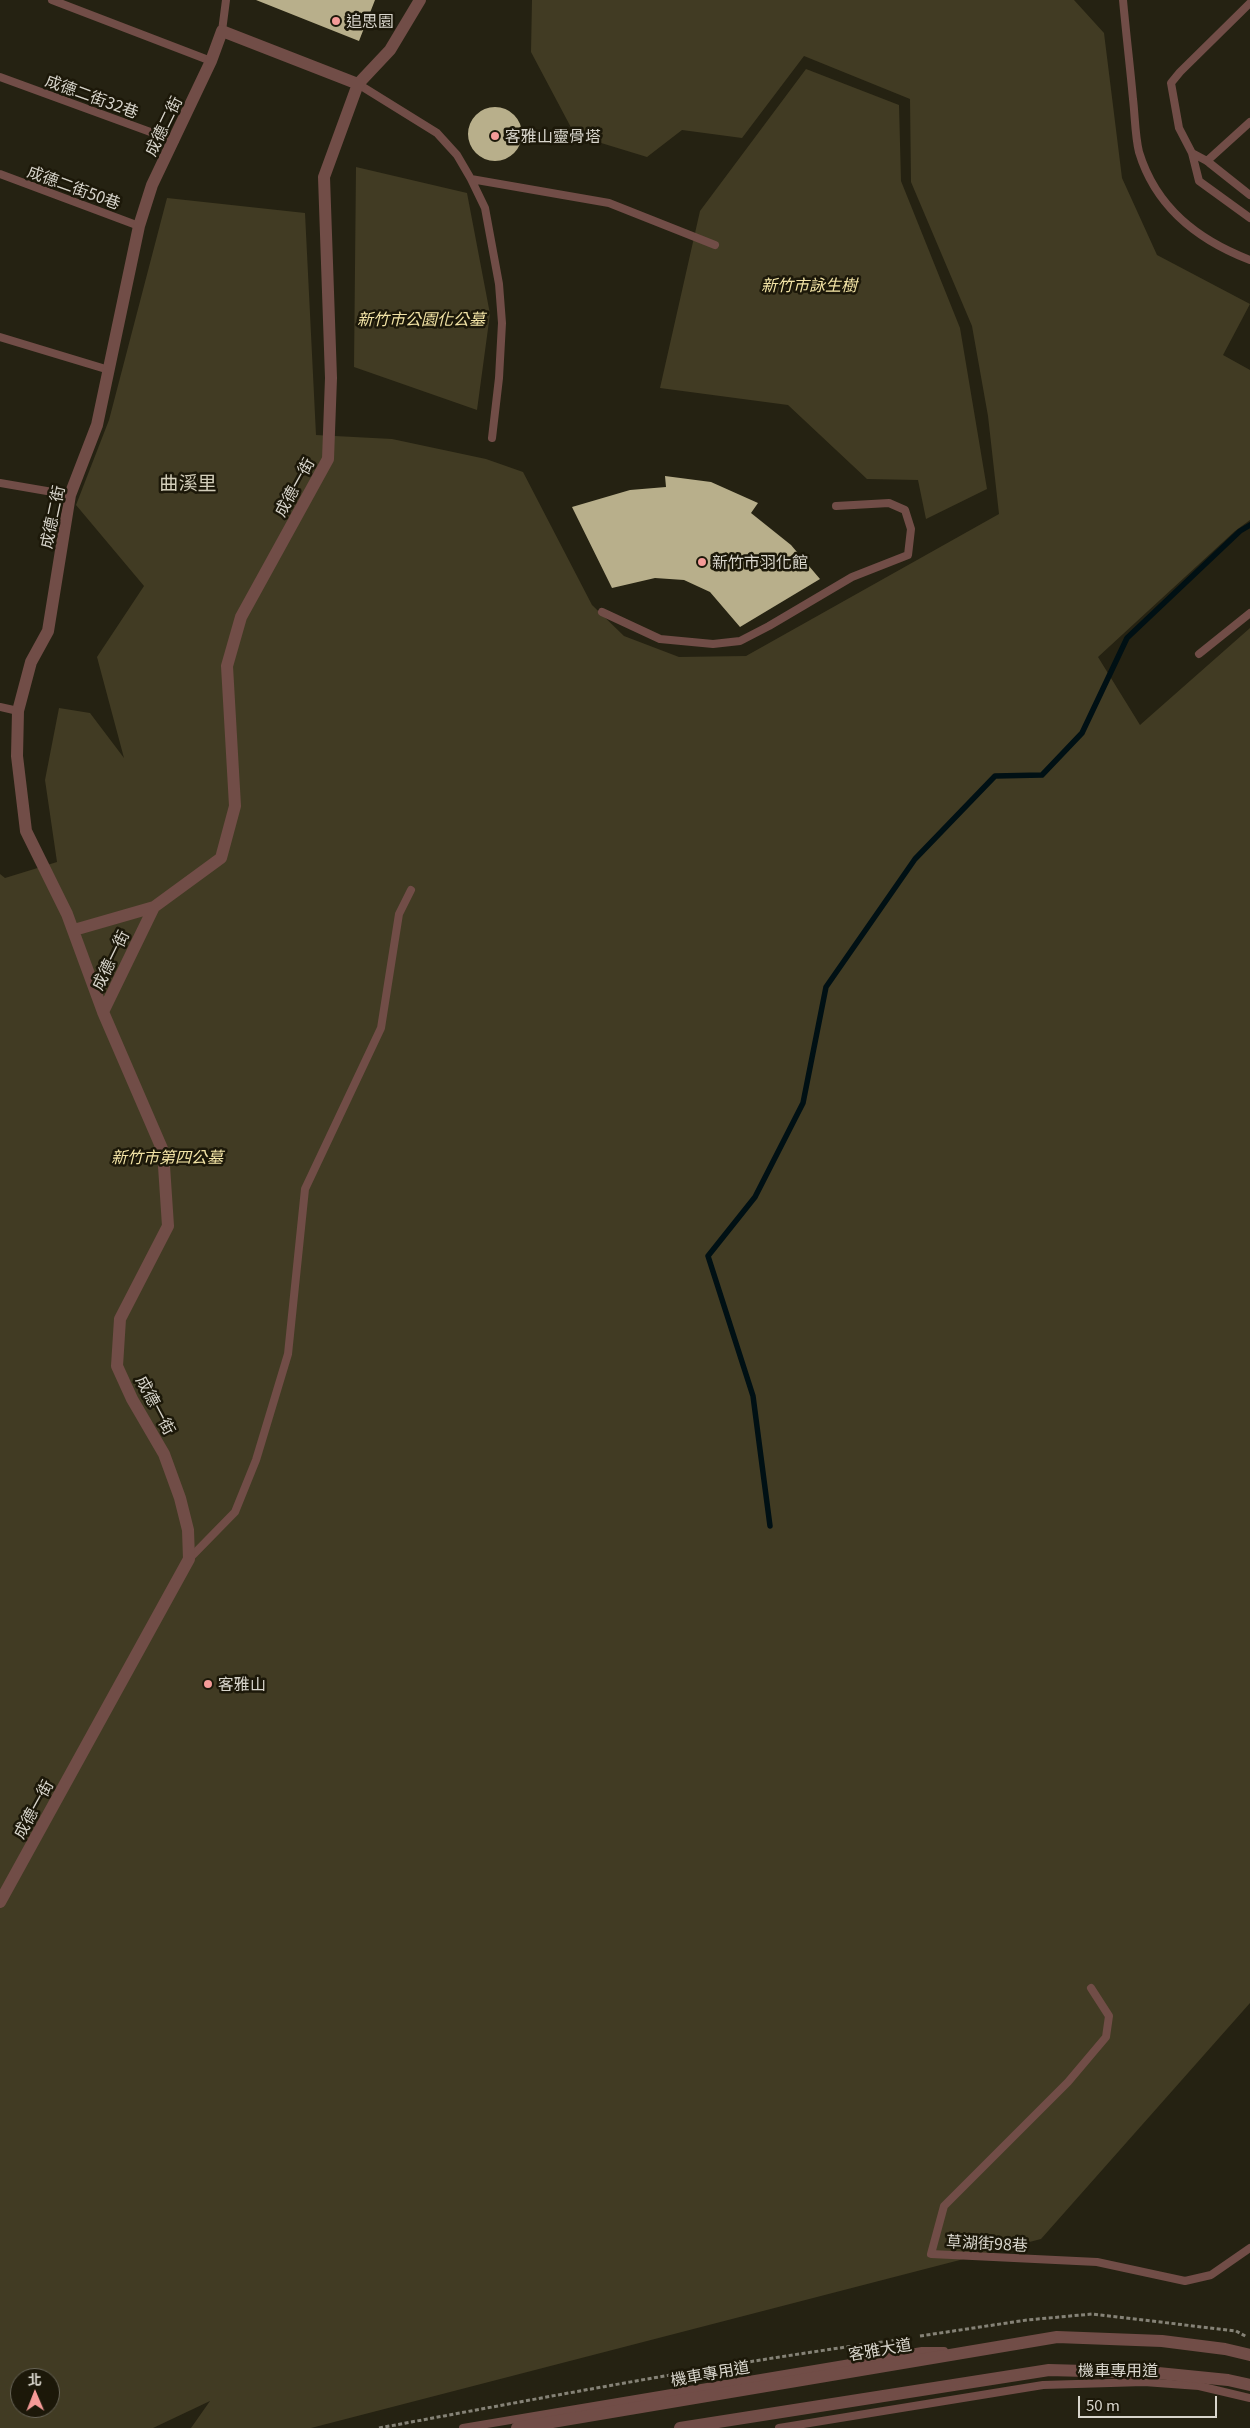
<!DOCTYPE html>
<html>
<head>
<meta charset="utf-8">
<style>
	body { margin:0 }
	#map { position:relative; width:1250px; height:2428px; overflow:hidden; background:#252212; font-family:Georgia,"Noto Sans TC",serif }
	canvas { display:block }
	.north { position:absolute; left:10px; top:2368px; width:50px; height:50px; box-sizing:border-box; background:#1c1809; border:1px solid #676457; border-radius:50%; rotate:359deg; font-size:14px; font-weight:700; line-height:20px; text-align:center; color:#d8d5cc }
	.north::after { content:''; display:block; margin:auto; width:18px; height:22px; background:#f59b98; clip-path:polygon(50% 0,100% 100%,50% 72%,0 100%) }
	.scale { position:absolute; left:1078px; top:2396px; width:139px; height:22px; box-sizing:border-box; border:2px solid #d8d5cc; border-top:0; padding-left:6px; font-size:15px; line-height:18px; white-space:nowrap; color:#d8d5cc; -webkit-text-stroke:4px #1c1809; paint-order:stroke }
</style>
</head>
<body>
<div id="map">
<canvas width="1250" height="2428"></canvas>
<div class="north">北</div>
<div class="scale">50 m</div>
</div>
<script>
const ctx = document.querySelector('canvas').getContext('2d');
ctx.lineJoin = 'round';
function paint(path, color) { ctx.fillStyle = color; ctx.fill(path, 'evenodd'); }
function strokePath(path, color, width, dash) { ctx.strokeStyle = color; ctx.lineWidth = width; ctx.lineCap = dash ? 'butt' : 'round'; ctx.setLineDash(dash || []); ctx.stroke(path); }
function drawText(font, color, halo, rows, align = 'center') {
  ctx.font = font + ' Georgia,"Noto Sans TC",serif'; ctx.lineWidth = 5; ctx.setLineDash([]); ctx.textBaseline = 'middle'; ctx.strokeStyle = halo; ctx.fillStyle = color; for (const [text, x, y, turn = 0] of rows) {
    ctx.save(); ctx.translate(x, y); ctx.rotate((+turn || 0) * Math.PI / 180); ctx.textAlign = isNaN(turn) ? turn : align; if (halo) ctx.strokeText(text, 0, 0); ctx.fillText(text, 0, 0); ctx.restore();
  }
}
paint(new Path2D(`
	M532,0H1074L1104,33L1122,178L1157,255L1250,304L1223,355L1250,370V520L1235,531L1098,657L1140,725L1250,628V2003L1041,2239L311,2428H191L210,2401L153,2428H0V874L5,878L57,862L45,780L59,708L90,713L124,758L97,657L144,586L76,505L109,420L167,198L305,213L316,435L392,439L486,459L523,472L592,605L624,636L679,657L746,656L999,514L988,416L972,326L911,182L910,99L804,56L742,138L682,130L647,157L575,135L531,52ZM20,2378H50V2408H20Z
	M806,69L899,105L901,181L960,328L987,489L926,519L918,480L867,479L788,405L660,388L700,211Z
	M356,167L467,193L490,314L477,410L354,367Z`), '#413b23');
strokePath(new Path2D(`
	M770,1526L753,1396L708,1256L755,1197L803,1103L826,987L915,859L995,776L1042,775L1082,733L1127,638L1240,531L1250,525`), '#001014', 5.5);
paint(new Path2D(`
	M256,0H375L359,41Z
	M468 134a27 27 0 1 1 54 0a27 27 0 1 1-54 0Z
	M665,476L711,482L758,503L751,513L791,545L820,579L740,627L710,592L684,580L655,578L612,588L572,507L630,490L666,487Z`), '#b8af8b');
strokePath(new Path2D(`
	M920,2336L1027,2320L1092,2314L1236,2331L1247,2337
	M379,2428C552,2396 724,2363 897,2340L901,2341`), '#858276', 3, [4, 2.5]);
strokePath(new Path2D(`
	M52,0L211,61
	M1123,0C1126,33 1130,66 1133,99C1135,116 1135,136 1139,152C1156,208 1198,240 1250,260
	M1250,3L1180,72L1171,83L1179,128L1192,153L1199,181L1250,218
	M222,31L226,0
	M0,77L175,141
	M358,84L437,133L457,155L471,179L609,203L715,245
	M1192,153L1207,161L1250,195
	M1207,161L1250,122
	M0,174L139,226
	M471,179L485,208L499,284L502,323L499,378L492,438
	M0,337L109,370
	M0,483L70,495
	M602,612L660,639L713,644L740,641L769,626L852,577L908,555L911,529L905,510L889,503L836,506
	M1199,654L1250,613
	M0,707L18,711
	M189,1559L235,1512L256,1460L288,1354L305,1189L381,1028L399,914L411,890
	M1091,1988L1109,2016L1106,2037L1068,2082L944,2206L931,2254L1097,2262L1185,2281L1211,2275L1250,2248
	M463,2428L922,2351H944
	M779,2428L1043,2385L1144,2382L1199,2386L1250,2398`), '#714d47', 8);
strokePath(new Path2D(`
	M74,930L154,907
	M103,1012L67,914L26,831L17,756L18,711L31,662L48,631L70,495L97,425L139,226L152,185L211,61L222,31L358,84
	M0,1902L189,1559L188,1530L180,1498L164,1454L132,1399L117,1366L120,1319L168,1226L163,1151L103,1012L154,907L221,858L235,806L227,666L241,617L328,459L331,378L324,177L358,84L390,50L420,0`), '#714d47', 12);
strokePath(new Path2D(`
	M517,2428L1057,2337L1162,2341L1225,2349L1250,2355
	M680,2428L1049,2370L1158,2373L1228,2380L1250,2385`), '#714d47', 12);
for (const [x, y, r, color] of [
	[336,21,5,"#f59b98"],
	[495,136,5,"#f59b98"],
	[702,562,5,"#f59b98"],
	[208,1684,5,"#f59b98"]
]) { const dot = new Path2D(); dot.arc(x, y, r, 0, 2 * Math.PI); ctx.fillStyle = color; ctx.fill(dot); strokePath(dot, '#1c1809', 2); }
drawText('16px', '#d8d5cc', '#1c1809', [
	["追思園",346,21],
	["客雅山靈骨塔",505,136],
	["新竹市羽化館",712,562],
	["客雅山",218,1684]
], 'left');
drawText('16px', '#d8d5cc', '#1c1809', [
	["成德二街32巷",92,96,20],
	["成德二街",163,126,-64],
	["成德二街50巷",74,187,20],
	["成德一街",294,487,-61],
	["成德二街",52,517,-78],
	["成德一街",110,960,-64],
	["成德一街",156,1405,62],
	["成德一街",33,1809,-61],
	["草湖街98巷",987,2243,3],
	["客雅大道",880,2349,-10],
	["機車專用道",1118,2370],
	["機車專用道",710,2373,-10]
]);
drawText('italic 16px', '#f2e3a5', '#1c1809', [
	["新竹市詠生樹",809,285],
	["新竹市公園化公墓",421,319],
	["新竹市第四公墓",167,1157]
]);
drawText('19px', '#d4cfbb', '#1c1809', [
	["曲溪里",188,483]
]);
</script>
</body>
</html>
